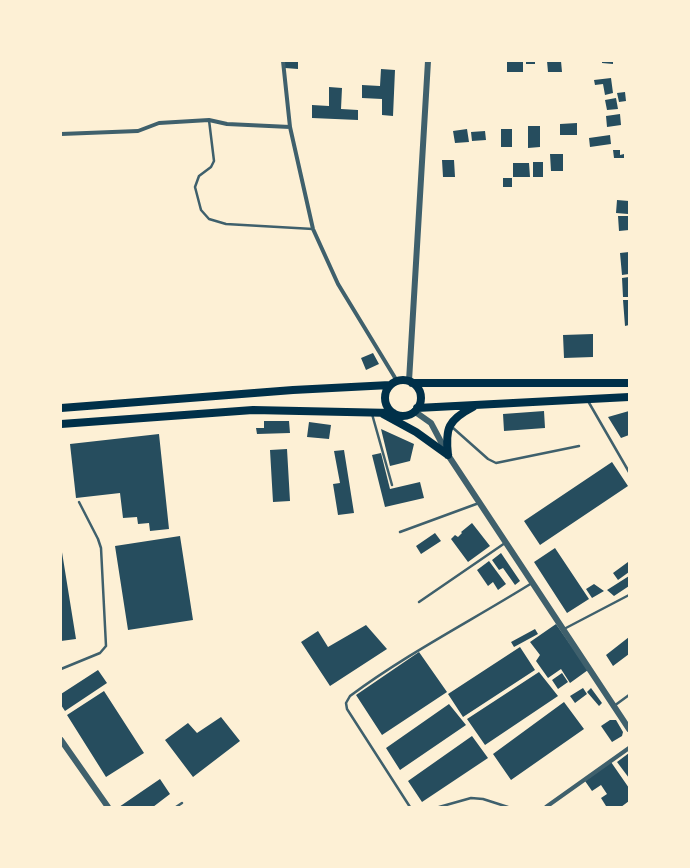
<!DOCTYPE html>
<html>
<head>
<meta charset="utf-8">
<style>
	body { margin:0 }
	#map { position:relative; width:690px; height:868px; overflow:hidden; background:#fdf0d5; font-family:"Source Sans 3",sans-serif }
	canvas { display:block }
	.frame { position:absolute; inset:0; border:62px solid #fdf0d5; pointer-events:none }
</style>
</head>
<body>
<div id="map">
<canvas width="690" height="868"></canvas>
<div class="frame"></div>
</div>
<script>
const ctx = document.querySelector('canvas').getContext('2d');
ctx.lineJoin = 'round';
function paint(path, color) { ctx.fillStyle = color; ctx.fill(path, 'evenodd'); }
function strokePath(path, color, width, dash) { ctx.strokeStyle = color; ctx.lineWidth = width; ctx.lineCap = dash ? 'butt' : 'round'; ctx.setLineDash(dash || []); ctx.stroke(path); }
paint(new Path2D(`
	M285,61H298V69L285,68Z
	M507,61H523V72H507Z
	M526,61H535V64H526Z
	M547,61H561L562,72H548Z
	M602,61H613V64L602,63Z
	M381,69L395,70L393,116L382,115V99L362,98V85L380,86Z
	M611,78L613,93L605,95L603,84L595,85L594,80Z
	M329,87L342,88L341,109L358,110V120L312,118V105L329,106Z
	M625,92L626,101L619,102L617,93Z
	M616,98L618,109L607,110L605,100Z
	M620,114L621,125L607,127L606,116Z
	M577,123V135H560V124Z
	M528,126H540V147L528,148Z
	M467,129L469,142L455,143L453,131Z
	M501,129H512V147H501Z
	M485,131L486,140L472,141L471,132Z
	M610,135L611,144L590,147L589,138Z
	M613,150H620V155L624,154V158H614Z
	M550,154H563V171H551Z
	M442,160H454L455,177H443Z
	M533,162H543V177H533Z
	M513,163H529L530,177H513Z
	M503,178H512V187H503Z
	M617,200L629,201L628,214L616,213Z
	M618,216H629V230L619,231Z
	M629,252V274L622,275L620,253Z
	M629,277V297H623L622,278Z
	M623,300H629V325L625,326Z
	M593,334V357L564,358L563,335Z
	M373,353L379,364L366,370L361,358Z
	M544,411L545,428L504,431L503,414Z
	M629,411V435L621,438L608,417Z
	M264,421H289L290,433L257,434L256,428H264Z
	M309,422L331,425L329,439L307,437Z
	M381,429L414,444L410,461L390,466Z
	M159,434L169,529L150,531L149,523L138,524L137,517L123,518L120,493L76,498L70,444Z
	M287,449L290,501L273,502L270,450Z
	M344,450L354,513L338,515L333,484L340,483L334,451Z
	M381,453L390,489L420,482L424,498L385,507L372,455Z
	M612,462L628,486L540,545L524,521Z
	M472,523L490,546L468,562L451,539L455,535L458,537L462,533L461,532Z
	M435,533L441,541L421,554L416,546Z
	M180,536L193,620L128,630L115,546Z
	M61,546L76,639L61,641Z
	M555,548L589,599L567,613L534,562Z
	M501,553L520,581L515,585L503,568L499,570L492,560Z
	M489,561L506,584L498,590L493,582L488,586L477,570Z
	M628,562L629,572L618,580L613,573Z
	M629,576V586L614,596L607,590Z
	M594,584L604,591L592,598L586,589Z
	M556,624L588,670L570,683L561,669L548,678L536,661L540,655L530,642Z
	M366,625L387,649L330,686L301,642L318,631L328,647Z
	M535,629L538,634L514,647L511,642Z
	M629,637V654L613,666L606,655Z
	M520,647L535,670L463,717L448,694Z
	M419,652L447,692L382,735L356,695Z
	M98,670L107,683L65,711L61,705V694Z
	M539,672L558,696L485,745L467,719Z
	M562,673L568,682L558,689L552,680Z
	M583,688L587,694L575,703L570,696Z
	M591,688L602,703L599,706L587,692Z
	M104,691L144,753L106,777L67,715Z
	M564,702L584,729L511,780L493,754Z
	M449,704L466,725L400,770L386,748Z
	M221,717L240,741L193,777L165,740L188,723L197,733Z
	M610,720H616L623,732L622,736L612,742L601,726Z
	M472,736L488,758L422,802L408,781Z
	M629,753V778L617,762Z
	M611,762L629,788V801L621,807H603L606,806L601,798L607,794L601,785L592,791L585,781Z
	M160,779L170,794L153,807H119Z`), '#264d5e');
strokePath(new Path2D(`
	M209,120L214,161L211,167L199,176L195,187L201,210L209,219L226,224L313,229
	M588,401L629,472
	M372,414L392,485
	M452,427L488,459L496,463L579,446
	M400,532L479,503
	M419,602L505,543
	M564,629L629,595
	M61,669L100,653L106,646L101,548L98,539L79,502
	M614,706L629,695
	M176,807L182,803
	M410,807L347,709L346,703L350,696C408,653 471,621 532,583
	M439,807L471,798L483,799L508,807`), '#3f606c', 2.5);
strokePath(new Path2D(`
	M283,61L290,127L313,229L338,284L397,381
	M61,134L138,131L159,123L209,120L227,124L290,127
	M546,807L629,748`), '#3f606c', 4);
strokePath(new Path2D(`
	M409,381L428,61
	M414,411L431,423L448,455L629,729
	M61,740L108,807`), '#3f606c', 6);
strokePath(new Path2D(`
	M385 398a18 18 0 1 1 36 0a18 18 0 1 1-36 0Z
	M412,383H629
	M61,408L293,390L390,385
	M417,408L629,397
	M383,414L416,432L448,455
	M61,424L253,410L393,413
	M448,455C445,428 448,420 473,407`), '#003049', 8);
</script>
</body>
</html>
